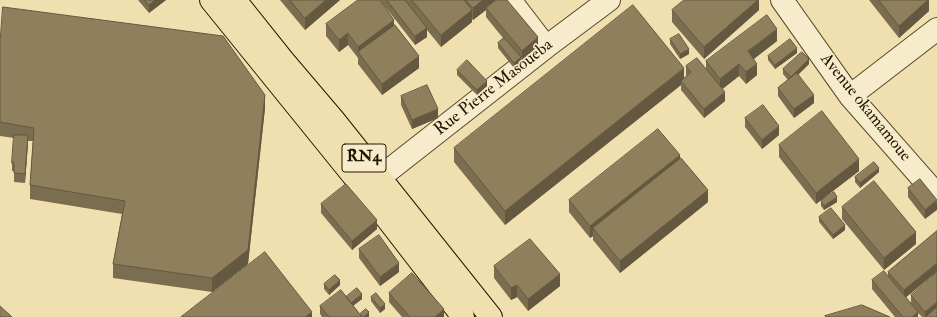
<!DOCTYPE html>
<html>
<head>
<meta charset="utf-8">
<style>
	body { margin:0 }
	canvas { display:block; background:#f1e0af }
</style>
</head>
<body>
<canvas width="937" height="317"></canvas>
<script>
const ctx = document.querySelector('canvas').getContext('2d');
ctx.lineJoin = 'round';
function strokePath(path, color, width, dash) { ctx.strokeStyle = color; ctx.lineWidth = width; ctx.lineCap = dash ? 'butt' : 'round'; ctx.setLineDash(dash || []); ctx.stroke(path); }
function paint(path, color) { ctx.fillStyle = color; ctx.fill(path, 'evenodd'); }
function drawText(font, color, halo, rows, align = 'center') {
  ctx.font = font + ' "IM FELL Double Pica",serif'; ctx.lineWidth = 3; ctx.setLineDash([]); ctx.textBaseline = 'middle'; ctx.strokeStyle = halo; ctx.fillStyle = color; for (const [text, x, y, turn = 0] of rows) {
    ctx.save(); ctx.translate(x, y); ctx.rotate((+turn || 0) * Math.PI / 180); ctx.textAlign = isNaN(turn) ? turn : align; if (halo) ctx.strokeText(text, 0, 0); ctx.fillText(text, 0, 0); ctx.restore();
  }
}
const minor = new Path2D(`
	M510,0L546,47
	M782,0L850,96L937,195
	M850,96L937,29
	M379,178L546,47L609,0`);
const highway = new Path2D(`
	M211,0L364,189L463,317
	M235,0L283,60L334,120L491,317`);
strokePath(minor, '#58482e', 24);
strokePath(highway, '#251503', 24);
strokePath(minor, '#f6ebcb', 22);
strokePath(highway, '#f1e0af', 22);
paint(new Path2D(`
	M138,0H166L149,13Z
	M280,0H340L305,30Z
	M380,0H507L538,46L522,60L521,59V62L514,68L498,48V43L503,38L486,17V10L473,20L472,19V22L441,47L427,30V37L415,45Z
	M759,0V10L704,59L672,22V10Z
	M869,0H929V11L899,38Z
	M326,24L394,26L419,68L382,95L358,64V58L348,45L339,52L326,36Z
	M670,39L689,54L680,59L670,44Z
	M777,41L754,59L757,75L746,84L739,76L722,89L725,101L704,118L681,90V85L505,225L454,162V148L684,78L687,75H686V66L706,69V61Z
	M0,43L265,108L248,264L212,292L113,278V264L122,214L30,199V185L33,141H28L25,183L14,182V171H12V163L14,138L0,136Z
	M797,53L775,69L768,60V56Z
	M809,64L798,74L814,103L794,118L778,96V88L788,80L783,74V69Z
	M457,70L487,86L477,95L457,75Z
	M401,96L438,118L412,129L401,105Z
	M745,118L779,135L762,149L745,127Z
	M779,145L859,171L816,204L779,157Z
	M680,159L708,202L620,273L593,240V236L590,238L569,212V200Z
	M879,172L860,188L855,182V177Z
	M908,188L937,200L925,219L908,197Z
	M821,201L837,202L824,210L821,206Z
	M321,204L377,229L352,250L321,213Z
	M842,207L916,244L884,270L842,219Z
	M819,217L845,230L833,239L819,222Z
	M937,231L906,297L911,303V295L937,317H922L918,313V317H895L872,289V280L888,276V272Z
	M359,249L399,272L380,286L359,258Z
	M494,266L560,286L528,311L517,297L511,300L494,278Z
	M324,284L340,285L329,295L324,289Z
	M389,293L444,317H402L389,302Z
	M346,297L362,299L353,306L360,315V314L369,317H322L320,314V306Z
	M371,297L385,309L380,313L371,301Z`), '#7b6d4f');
paint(new Path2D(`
	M155,0H166L149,13V5Z
	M326,0H340L305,30V18Z
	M483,0H498L486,8V10L473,20V8Z
	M758,0H759V10L704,59V47Z
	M928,0H929V11L899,38V26Z
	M472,10V22L441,47V35Z
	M394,20V32L358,53V47Z
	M427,28V37L415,45V36Z
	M777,29V41L748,63V51Z
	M348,33V45L339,52V40Z
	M538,37V46L522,60V51Z
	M797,48V53L775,69V65Z
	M689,49V54L680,59V54Z
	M419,56V68L382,95V84Z
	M521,57V62L514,68V63Z
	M809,59V64L791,82V77Z
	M739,64V76L720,91V79Z
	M757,64V75L746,84V72Z
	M684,68V82L681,81V85L505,225V211Z
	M487,81V86L477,95V90Z
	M725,92V101L704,118V109Z
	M265,95V108L248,264L212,292V278Z
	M814,95V103L794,118V109Z
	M438,109V118L412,129V120Z
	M779,126V135L762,149V140Z
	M28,135V144L25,183V174Z
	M680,155V167L593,228V236L590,238V226Z
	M859,159V171L816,204V193Z
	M879,168V172L860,188V183Z
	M708,190V202L620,273V261Z
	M837,197V202L824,210V206Z
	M937,201V210L925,219V210Z
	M377,220V229L352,250V241Z
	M845,225V230L833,239V235Z
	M916,232V244L884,270V258Z
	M399,263V272L380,286V277Z
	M937,263V272L904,299V290Z
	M560,274V286L528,311V299Z
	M340,280V285L329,295V290Z
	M517,285V297L511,300V288Z
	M362,294V299L351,307V303Z
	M937,302V311L925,317V312Z
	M385,304V309L380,313V308Z
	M444,309V317H435Z
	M312,312V317H305Z
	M369,312V317H364Z
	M918,312V317H912Z`), '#645940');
const building = new Path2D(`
	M145,0H155L149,5Z
	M290,0H326L305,18Z
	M358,0H380L394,20L358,47L348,33L339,40L326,24Z
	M387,0H405L427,28L415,36Z
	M412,0H464L472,10L441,35Z
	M466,0H483L473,8Z
	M496,0H507L538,37L522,51L486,8Z
	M684,0H758L704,47L672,10Z
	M879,0H928L899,26Z
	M633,5L684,68L505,211L454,148Z
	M3,7L223,36L265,95L248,250L212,278L113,264L125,201L30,185L34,128L0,122V43Z
	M767,15L777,29L748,51L757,64L746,72L739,64L720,79L706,61Z
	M395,25L419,56L382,84L358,52Z
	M679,34L689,49L680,54L670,39Z
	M504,38L521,57L514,63L498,43Z
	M790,39L797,48L775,65L768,56Z
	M802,52L809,59L791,77L783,69Z
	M697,58L725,92L704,109L681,81L691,72L686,66Z
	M467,60L487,81L477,90L457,70Z
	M797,73L814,95L794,109L778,88Z
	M427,85L438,109L412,120L401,96Z
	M763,105L779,126L762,140L745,118Z
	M822,111L859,159L816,193L779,145Z
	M658,129L680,155L590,226L569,200Z
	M14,135H28L25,174L14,173V163H12Z
	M681,158L708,190L620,261L593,228Z
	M874,162L879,168L860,183L855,177Z
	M920,179L937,200L925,210L908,188Z
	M874,181L916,232L884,258L842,207Z
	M346,184L377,220L352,241L321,204Z
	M834,192L837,197L824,206L821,201Z
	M831,208L845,225L833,235L819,217Z
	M937,231V263L904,290L888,272Z
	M379,235L399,263L380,277L359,249Z
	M530,239L560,274L528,299L517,285L511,288L494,266Z
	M265,252L312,312L305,317H181Z
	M884,271L918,312L912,317H903L872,280Z
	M412,273L444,309L435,317H410L389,293Z
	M937,273V302L925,312L911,295Z
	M335,275L340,280L329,290L324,284Z
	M357,288L362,294L351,303L346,297Z
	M341,290L362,317H329L320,306Z
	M376,293L385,304L380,308L371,297Z
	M862,305L890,317H826L825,316Z
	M0,306L12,317H1L0,316Z
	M937,307V317H926Z
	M366,309L369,312L364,317H362L360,314Z`);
paint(building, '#8f7f5c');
strokePath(building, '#645940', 1);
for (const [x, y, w] of [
	[364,158,44]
]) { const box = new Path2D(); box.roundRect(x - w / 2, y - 14, w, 28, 3); ctx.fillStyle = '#f6ebcb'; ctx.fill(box); strokePath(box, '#251503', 1); }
drawText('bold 16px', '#251503', null, [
	["RN4",364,158]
]);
drawText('17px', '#251503', '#f6ebcb', [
	["Rue Pierre Masoueba",494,88,-38],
	["Avenue okamamoue",865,108,51]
]);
</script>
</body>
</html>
